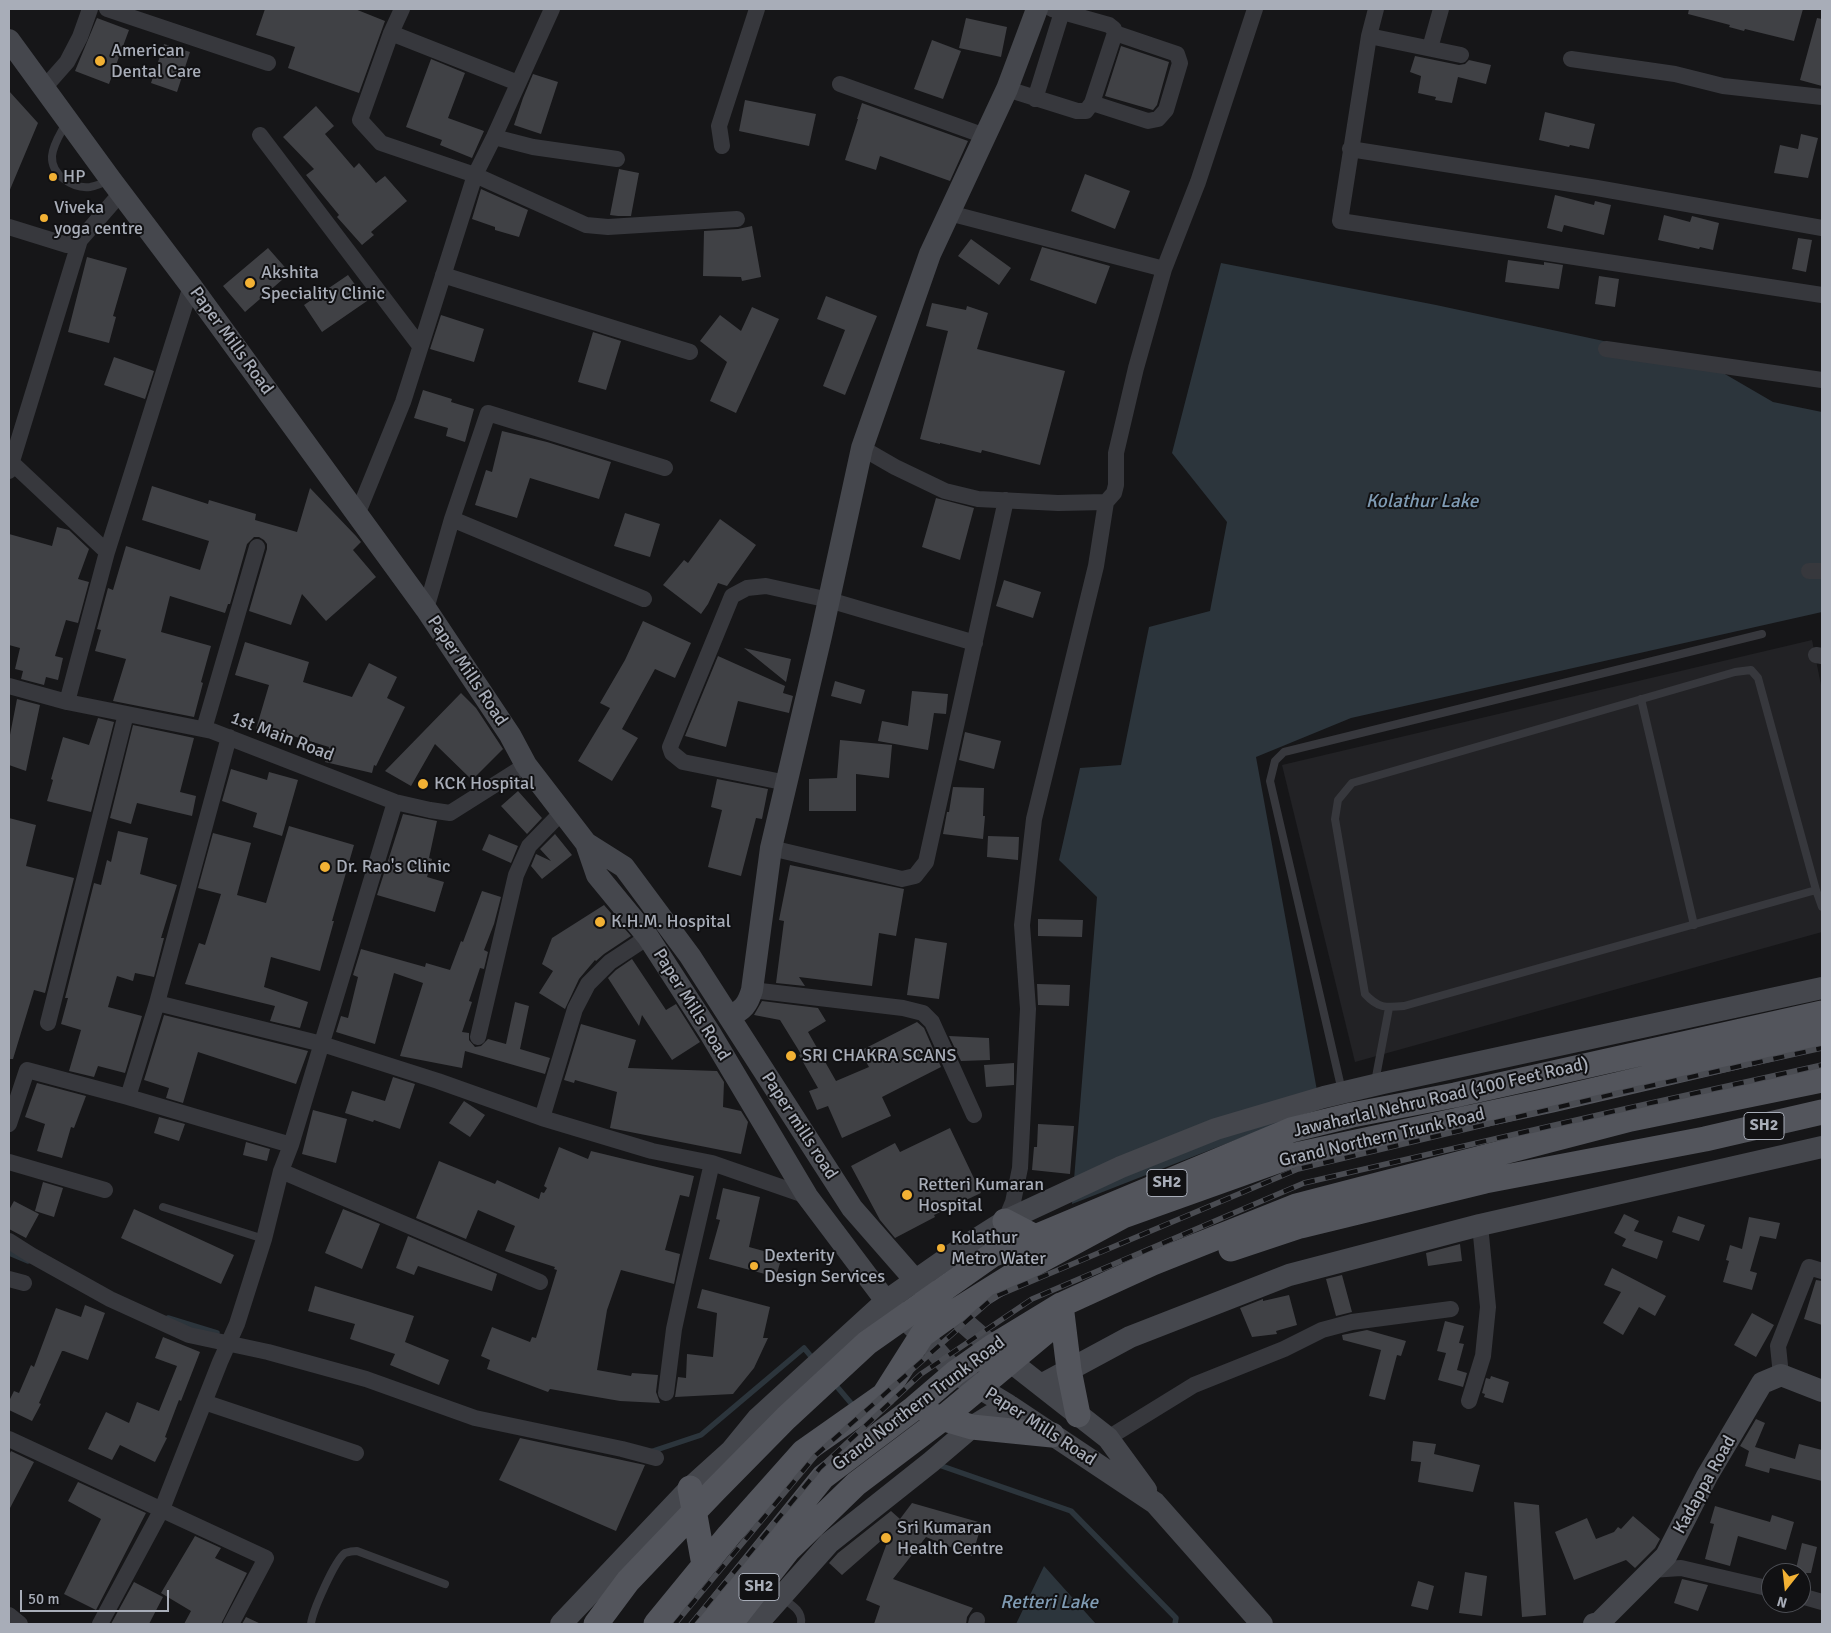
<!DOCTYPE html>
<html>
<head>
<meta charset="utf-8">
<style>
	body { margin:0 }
	#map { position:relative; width:1831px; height:1633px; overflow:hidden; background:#161618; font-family:Signika,sans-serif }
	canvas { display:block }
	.frame { position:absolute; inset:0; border:10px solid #a8adb8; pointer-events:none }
	.north { position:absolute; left:1761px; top:1563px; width:50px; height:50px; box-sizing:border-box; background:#111113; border:1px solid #4d4f55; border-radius:50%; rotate:196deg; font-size:14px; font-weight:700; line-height:20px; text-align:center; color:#a8adb8 }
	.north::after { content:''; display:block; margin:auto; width:18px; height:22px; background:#f2b134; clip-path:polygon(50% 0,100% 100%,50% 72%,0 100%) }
	.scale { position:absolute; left:20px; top:1590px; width:149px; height:22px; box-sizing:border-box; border:2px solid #a8adb8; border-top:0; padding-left:6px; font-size:15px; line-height:18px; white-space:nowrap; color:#a8adb8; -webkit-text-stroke:4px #111113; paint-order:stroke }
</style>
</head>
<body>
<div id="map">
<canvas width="1831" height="1633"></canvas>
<div class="frame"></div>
<div class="north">N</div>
<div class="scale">50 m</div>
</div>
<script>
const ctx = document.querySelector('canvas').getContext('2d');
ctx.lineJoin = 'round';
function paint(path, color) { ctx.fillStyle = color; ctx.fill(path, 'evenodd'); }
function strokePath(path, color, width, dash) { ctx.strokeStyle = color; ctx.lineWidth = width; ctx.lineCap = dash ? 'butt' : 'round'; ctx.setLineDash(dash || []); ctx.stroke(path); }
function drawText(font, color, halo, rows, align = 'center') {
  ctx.font = font + ' Signika,sans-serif'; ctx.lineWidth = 4; ctx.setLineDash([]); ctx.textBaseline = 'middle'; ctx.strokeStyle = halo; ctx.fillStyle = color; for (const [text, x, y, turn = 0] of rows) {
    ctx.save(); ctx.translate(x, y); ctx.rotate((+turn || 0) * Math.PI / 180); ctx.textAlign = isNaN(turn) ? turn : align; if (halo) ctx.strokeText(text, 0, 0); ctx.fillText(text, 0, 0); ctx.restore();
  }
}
paint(new Path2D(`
	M1812,640L1822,690V932L1355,1062L1282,765Z`), '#222225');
paint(new Path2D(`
	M1221,263L1436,305L1706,363L1773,402L1822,412V612L1351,718L1256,757L1320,1107L1072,1204L1097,897L1059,860L1080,768L1121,765L1149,627L1210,611L1227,522L1172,453Z
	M1044,1566L1096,1624H1016Z`), '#2c353c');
strokePath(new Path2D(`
	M9,1253L28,1261
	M168,1318L217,1333
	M833,1382L856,1409
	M650,1452L701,1435L804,1348L814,1360
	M936,1464L1071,1511L1176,1618L1175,1624`), '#2c353c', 5.5);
paint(new Path2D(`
	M265,9H355L385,21L359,93L288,68L295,47L256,35Z
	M1689,9H1803L1794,41L1745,29L1744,31L1729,27L1730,25L1688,14Z
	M97,18L129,30L109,84L75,71Z
	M966,18L1007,27L1001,57L959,48Z
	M1817,18L1822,19V86L1800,80Z
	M932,40L961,51L943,99L914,89Z
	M164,44L190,52L177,92L151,83Z
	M1121,46L1169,62L1157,105L1153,110L1105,96Z
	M1415,56L1459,65L1465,64L1469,60L1491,65L1486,84L1458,77L1452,103L1435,100L1436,97L1418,93L1421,76L1410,72Z
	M431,59L465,73L448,118L484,131L472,158L440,145L442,140L406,127Z
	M533,74L558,82L541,134L514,125L523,98Z
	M9,91L38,123L9,192Z
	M745,100L816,114L809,146L739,131Z
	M862,103L968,141L950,181L880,156L876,170L845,160L858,119H857Z
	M316,106L334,126L325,134L354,168L359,163L376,183L385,176L407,201L371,232L374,235L362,245L337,217L339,215L306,175L314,169L283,137Z
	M1545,112L1595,124L1589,149L1570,145L1569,147L1539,140Z
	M1801,134L1818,138L1808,178L1774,173L1780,145L1798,149Z
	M619,169L639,173L631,216H618L610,215Z
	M1085,174L1130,191L1115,229L1071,211Z
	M481,189L528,210L519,237L495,230V227L472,219Z
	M1555,195L1594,205L1595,201L1611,205L1604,235L1564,225L1562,232L1547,228Z
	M1664,215L1690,222L1692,216L1719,223L1713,250L1700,247L1699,249L1658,240Z
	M752,226L761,277L742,281L741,277L703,276L704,231L738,229Z
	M1798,238L1812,240L1806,272L1792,269Z
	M971,239L1011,268L999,285L958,256Z
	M1042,247L1110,266L1096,304L1030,280Z
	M268,248L290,273L245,312L223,286Z
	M87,257L127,268L113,316L116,317L109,343L68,332Z
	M1508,260L1544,265V262L1563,265L1559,289L1505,282Z
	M348,275L367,301L322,332L304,305Z
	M1599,276L1619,279L1615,307L1595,304Z
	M826,296L877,316L845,395L823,386L845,330L817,319Z
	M932,303L966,310L967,306L988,313L977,349L1065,371L1040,465L982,450L981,453L940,443V444L920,439L948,331L926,326Z
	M752,307L779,319L736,413L710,401L727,362L700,341L720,315L741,331Z
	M441,315L484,329L474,362L430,349Z
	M593,332L621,341L606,390L578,382Z
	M114,357L154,371L145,399L104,385Z
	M423,390L452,399L451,402L474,409L465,442L446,436L448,428L414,418Z
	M502,431L547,442L611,462L599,499L530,478L517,518L475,505L486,470L492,472Z
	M152,486L208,504L209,500L256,514L255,520L297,532L310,488L356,536L361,542L353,550L376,577L326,621L302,594L291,625L249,611L267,549V544L264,540L259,537H254L247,544L230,604H228L225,613L170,596L161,632L211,646L201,682L203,683L194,717L113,701L126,659L95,651L101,630L97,629L108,588L113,590L126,546L200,570L209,541L142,520Z
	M936,498L974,508L960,560L922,547Z
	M625,513L660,524L650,557L614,546Z
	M720,519L756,545L727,586L718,583L708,604L701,614L663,585L684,560L688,563Z
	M57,527L69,530L89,549L78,579L89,582L78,623L66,620L55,656L63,658L58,680L46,677L44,685L21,679L23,671L15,669L20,648L9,645V534L52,546Z
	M1004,580L1041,592L1033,618L996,606Z
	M643,621L691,643L675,678L655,669L622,729L638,738L612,781L578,761L610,708L600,703L625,660Z
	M245,642L309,662L303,682L352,697L369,663L397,677L387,698L405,707L376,766L374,765L372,773L325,762L329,747L283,733L282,737L256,729L269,685L235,675Z
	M744,648L791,659L786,682Z
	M718,656L785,686L783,693L793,696L789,713L738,701L726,747L685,736Z
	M835,681L865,690L861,704L831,696Z
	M912,691L948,694L946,714L934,713L928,750L878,741L882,721L908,726Z
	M461,693L476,708L503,749L472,780L435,744L411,786L385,771Z
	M17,699L40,705L26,771L9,765V740Z
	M98,718L114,722L91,812L47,801L53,780L51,779L63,737L89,745Z
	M133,725L194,738L180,792L196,796L192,816L137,803L131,824L110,818Z
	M965,732L1001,741L994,769L959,760Z
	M840,740L892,745L889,778L856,774V811H809V779L837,778Z
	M231,769L267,780L269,772L298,780L282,836L253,827L257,813L222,801Z
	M717,779L768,789L762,819L756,818L741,876L708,867L722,810L711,807Z
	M953,787L984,788L983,816H985L983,839L943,834L947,812H949Z
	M518,791L542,818L527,834L501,806Z
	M403,814L437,821L429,858L432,859L427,877L444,882L435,912L377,895Z
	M9,818L36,825L26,866L74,878L45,993L34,990L13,1059H9Z
	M289,826L354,845L332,921H334L320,971L271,957L264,987L308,1002L300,1028L270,1021L275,1006L185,984L199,943L205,945L221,894L198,888L213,833L251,843L237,895L266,903Z
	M118,831L148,838L140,874L177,885L161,938H164L154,977L135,973L133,981L117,976L108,1007L142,1016L125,1073L98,1066L94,1077L69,1071L81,1030L61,1024L68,998H65L94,883L101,885L107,860L111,862Z
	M489,834L518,846L511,863L482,850Z
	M555,834L572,855L542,879L531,866L536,854L551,861L540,849Z
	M988,836L1019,837L1018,860L987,857Z
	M790,865L904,889L896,936L879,933L872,986L799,977L805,986L776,983L784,921L779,920Z
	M482,891L501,897L494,924L484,950L488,952L484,969L480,968L469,1001L472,1002L462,1032L469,1033V1040L475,1047L481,1046L488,1039L506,1044L515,1002L529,1006L520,1049L550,1058L545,1074L465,1051L462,1068L400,1056L423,983L394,973L375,1044L336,1032L341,1016L348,1018L358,977L353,975L361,949L425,967L426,963L450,970L461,941L463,942Z
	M604,905L631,936L604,954L596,961L595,960L579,979L565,1009L539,993L553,971L542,964L552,938Z
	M1038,919L1083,920L1082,937L1038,936Z
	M915,938L947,943L939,999L907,995Z
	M632,959L666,1010L676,1004L700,1042L672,1060L642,1015L639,1026L608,978L616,970Z
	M1037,984L1070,985L1069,1006L1038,1005Z
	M762,1001L818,1008L826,1021L808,1032L836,1081L869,1067L860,1051L917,1022L924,1028L941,1067L882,1097L891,1116L842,1138L828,1106L817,1110L809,1091L818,1088L799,1055L801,1054L780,1020L754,1015Z
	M164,1015L308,1051L296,1084L198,1052L183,1103L166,1098L169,1088L144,1080Z
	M581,1024L636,1040L628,1068L717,1071L724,1082L723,1107L741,1111L748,1122L741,1154L610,1128L617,1092L575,1080L574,1083L564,1080Z
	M949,1036L989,1038L990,1060L961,1061Z
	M1014,1063V1085L986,1087L984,1065Z
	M393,1077L415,1084L400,1129L374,1120L373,1122L345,1113L352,1091L385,1101Z
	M37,1083L86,1096L74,1128L71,1127L62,1158L37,1151L45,1124L25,1117Z
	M464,1101L485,1115L470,1137L449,1123Z
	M313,1110L347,1119L336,1163L302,1154Z
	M159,1117L185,1124L179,1141L154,1133Z
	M1038,1124L1074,1126L1070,1174L1032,1170L1034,1147H1037Z
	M950,1128L981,1193L934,1215L935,1217L895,1238L880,1220L851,1166L895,1143L900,1152Z
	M246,1142L270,1149L267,1161L243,1155Z
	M559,1147L588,1159L591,1151L694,1176L689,1197L680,1195L665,1250L680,1254L674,1284L621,1270L607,1310L597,1370L631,1376L632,1373L658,1375L656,1392L660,1403L620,1401L550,1389L548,1392L487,1369L490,1360L481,1356L492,1327L530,1342L532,1337L536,1338L557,1270L554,1269L555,1267L505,1251L515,1226L478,1210L466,1239L416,1218L439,1161L495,1184L497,1180L539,1199L541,1192L544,1193L547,1188L544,1186Z
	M43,1182L63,1188L54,1217L35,1211Z
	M723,1188L760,1197L749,1247L782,1256L776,1277L709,1259L720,1220L716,1219Z
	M14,1201L39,1214L26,1238L9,1229V1210Z
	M134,1209L234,1255L221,1284L121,1238Z
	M343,1209L380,1224L362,1269L325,1253Z
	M1624,1214L1639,1221L1634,1231L1663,1241L1657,1259L1622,1246L1626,1239L1614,1233Z
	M1678,1216L1705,1225L1699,1241L1672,1232Z
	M1749,1217L1780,1223L1776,1239L1760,1236L1750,1271L1757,1273L1752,1290L1723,1282L1729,1261L1726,1260L1730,1245L1742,1249Z
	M408,1236L497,1274L492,1291L418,1266L414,1275L396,1268Z
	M1460,1244L1462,1261L1428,1266L1426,1253Z
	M1612,1268L1666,1296L1655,1316L1639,1307L1623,1335L1603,1323L1621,1292L1604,1285Z
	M1342,1275L1352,1312L1336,1316L1326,1279Z
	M1816,1280L1822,1281V1325L1804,1319Z
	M315,1286L414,1316L405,1342L449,1360L439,1385L390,1365L395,1354L350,1339L355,1324L308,1311Z
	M702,1289L770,1307L763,1338H768L754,1368L733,1394L675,1397L678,1377L686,1378L687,1354L713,1357L717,1313L697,1308Z
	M1289,1295L1297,1325L1276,1331L1277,1334L1252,1337L1240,1308L1263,1299V1301Z
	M85,1305L105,1313L88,1360L64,1351H62L39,1403L41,1404L32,1421L9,1410V1401L14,1391L19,1393L31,1365L34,1367L56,1308L81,1317Z
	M1752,1313L1774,1325L1756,1357L1734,1345Z
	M1445,1321L1464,1326L1459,1343L1464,1344L1457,1370L1467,1373L1463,1387L1438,1380L1446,1353L1437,1351Z
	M1367,1330L1406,1341L1401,1356L1397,1355L1385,1400L1369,1396L1381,1350L1343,1340L1342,1335Z
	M163,1337L200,1352L181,1401L179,1400L165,1437L167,1438L155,1462L120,1445L112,1460L88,1449L106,1412L129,1423L137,1402L159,1411L177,1366L155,1358Z
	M1491,1376L1509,1382L1503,1403L1484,1397L1485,1394L1482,1393L1486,1378L1490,1379Z
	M1756,1419L1765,1423L1755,1447L1795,1459L1799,1444L1822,1450V1481L1770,1468L1769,1473L1745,1466L1749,1451L1740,1446Z
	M520,1438L645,1465L616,1531L499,1480Z
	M1413,1441L1436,1444L1434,1454L1480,1465L1473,1492L1418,1482L1421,1462L1411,1461Z
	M11,1451L34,1462L9,1510V1455Z
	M78,1482L146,1513L96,1610L64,1594L101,1519L68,1501Z
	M1514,1502L1539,1505L1546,1615L1522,1617Z
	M912,1503L982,1523L972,1556L926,1537L893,1579L973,1608L967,1617L966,1624H874L880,1606L866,1600L891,1532L842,1575L829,1563L838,1553L891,1511L900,1519Z
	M1715,1506L1770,1522L1772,1515L1794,1522L1786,1550L1738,1536L1730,1566L1705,1559L1714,1524L1710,1523Z
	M1633,1516L1660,1539L1655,1548L1635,1568L1626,1560L1574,1580L1555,1532L1587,1518L1596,1539L1614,1532L1618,1527L1621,1529Z
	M195,1536L221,1548L215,1558L247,1573L221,1624H184L191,1611L161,1593Z
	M1802,1543L1817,1547L1811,1573H1795Z
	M1465,1572L1487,1576L1482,1616L1459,1613Z
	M1682,1579L1708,1585L1698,1611L1674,1603Z
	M1418,1581L1434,1586L1428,1610L1411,1606Z
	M134,1582L163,1597L149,1624H111Z
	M246,1617L261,1624H242Z`), '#404145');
strokePath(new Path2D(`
	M66,123C61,133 53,144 52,156C51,175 73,189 90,187C97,186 103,183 109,180
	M1641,699L1694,925
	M1816,890L1404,1006C1385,1008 1378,1008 1365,994L1335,819L1338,800L1352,783L1735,672L1751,670L1758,678L1816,890L1822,907
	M1375,1082L1389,1008
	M1342,1091L1270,781L1275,761L1284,752L1762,634
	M163,1207L264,1239
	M782,1598C792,1605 803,1611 801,1624
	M311,1624C312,1612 335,1560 345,1553C348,1552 353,1551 357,1551L445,1584`), '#37383d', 8);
strokePath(new Path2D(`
	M107,9L268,63
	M1376,9L1369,36L1340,221L1822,295
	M391,33L402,9
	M1369,36L1461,55
	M1430,48L1441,9
	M1571,59L1675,74L1723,86L1822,97
	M518,83L391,33L360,120L381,143L475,175L586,225L608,227L737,219
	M840,84L985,136
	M44,88L67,62L80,37L90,9
	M1007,89L1077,111H1086L1092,103L1115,33L1114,29L1109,25L1052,9
	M1035,99L1062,12
	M1092,103L1148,121L1158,119L1166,110L1180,63L1177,54L1115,33
	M260,135L420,346
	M494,137L533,147L617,159
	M722,146L719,126L757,9
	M1350,149L1597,188L1822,228
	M949,213L1164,269
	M9,227L67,245L80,240L121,193
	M443,275L690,352
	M1606,349L1822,380
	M862,448L895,467L945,491L978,499L1058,503L1106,502L1114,493L1116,485V453L1136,368L1164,269L1198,182L1255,9
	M9,460L107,552
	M9,471L80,240
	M357,515L403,402L475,175L494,137L552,9
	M452,519L644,599
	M1809,571H1822
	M426,609L452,519L488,413L665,468
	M1816,655L1822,656
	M9,686L67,702L212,731L395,802L430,810L450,813L526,765
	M67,702L107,552L191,286
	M204,729L257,547
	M229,737L157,1003L322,1044L438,1081L542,1118L652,1151L712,1163L807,1196
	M787,783L683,762L672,753L670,747L732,596L747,588L766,586L829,600L975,643
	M771,848L902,879L915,876L926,862L1006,500
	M752,990L903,1008L923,1013L932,1022L974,1115
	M48,1023L126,714
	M478,1037L516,875L529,846L562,812
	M128,1097L157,1003
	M542,1118L575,1009L588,984L610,962L648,937
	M9,1124L27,1070L128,1097L291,1145L395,802
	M9,1162L105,1190
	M281,1171L540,1282
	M1005,1221L1013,1202L1020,1168L1028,1009L1022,925L1034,819L1096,566L1106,502
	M9,1241L31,1255L110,1299L189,1335L268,1352L366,1379L475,1418L622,1449L656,1458
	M9,1279L24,1283
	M1781,1375L1778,1346L1809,1267L1822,1271
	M666,1393L674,1329L684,1283L712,1163
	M1469,1401L1483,1356L1488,1307L1480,1225
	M204,1402L356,1453
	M1108,1438L1194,1385L1284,1349L1322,1330L1352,1322L1451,1309
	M9,1439L266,1558L231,1624
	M1651,1570L1681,1568L1771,1589
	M1801,1596L1822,1602
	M9,1615L20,1624
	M100,1624L162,1509L220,1362L237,1324L264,1239L281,1171L291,1145
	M976,1624L977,1620`), '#37383d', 16);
strokePath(new Path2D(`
	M9,40L111,180L191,286L426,609L510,735L526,765L586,843L597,875L648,937L710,1033L807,1196L886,1301L922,1335L955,1373L1008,1405L1155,1503L1262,1624
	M586,843L624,867L690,956L852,1208L915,1280L992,1347L1108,1438L1146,1490
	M729,1016C743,1011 748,1004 752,990L771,848L821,636L862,448L930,254L1007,89L1037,9
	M1041,1385L1130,1337L1289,1275L1480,1225L1822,1147
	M561,1624L690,1488L731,1451L758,1418L886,1301L956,1252L1005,1221L1121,1167L1216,1129L1324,1097L1383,1083L1822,988
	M757,1624L829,1543L931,1462L972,1427L1008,1405
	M1594,1624L1599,1623L1666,1556L1707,1476L1762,1383L1781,1375L1822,1391`), '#45474d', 22);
strokePath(new Path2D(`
	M1005,1221L1047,1243
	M1231,1249L1300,1226L1485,1181L1705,1139L1822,1112
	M1061,1305L1069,1370L1078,1415
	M931,1415L972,1427L1052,1435
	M690,1488L704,1565
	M596,1624L628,1581L714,1491L786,1418L867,1343L992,1255L1291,1130L1352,1115L1455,1095L1822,1013
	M656,1624L729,1535L803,1452L884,1395L922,1335L954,1312L1010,1277L1123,1216L1291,1156L1552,1100L1822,1037
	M704,1624L823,1477L913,1409L955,1373L992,1347L1061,1305L1153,1263L1296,1206L1631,1119L1822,1080
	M730,1624L788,1550L856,1484L938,1422L1059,1321`), '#53555c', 25);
const rail = new Path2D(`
	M675,1624L816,1455L994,1297L1298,1169L1618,1093L1822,1048
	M691,1624L820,1468L921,1374L1032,1299L1304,1183L1624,1109L1822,1065`);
strokePath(rail, '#4a4c52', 5.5);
strokePath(rail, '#111113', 4, [11]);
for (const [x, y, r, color] of [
	[100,61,6,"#f2b134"],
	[53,177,5,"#f2b134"],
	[44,218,5,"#f2b134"],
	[250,283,6,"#f2b134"],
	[423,784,6,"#f2b134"],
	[325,867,6,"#f2b134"],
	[600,922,6,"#f2b134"],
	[791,1056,6,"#f2b134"],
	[907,1195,6,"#f2b134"],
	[941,1248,5,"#f2b134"],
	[754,1266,5,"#f2b134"],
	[886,1538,6,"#f2b134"]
]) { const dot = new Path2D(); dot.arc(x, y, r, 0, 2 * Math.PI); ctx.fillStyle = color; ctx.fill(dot); strokePath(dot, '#111113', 2); }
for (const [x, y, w] of [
	[1764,1126,40],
	[1167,1183,40],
	[759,1587,40]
]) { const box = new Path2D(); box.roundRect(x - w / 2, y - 13.5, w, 27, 4); ctx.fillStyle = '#111113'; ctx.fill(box); strokePath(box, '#a8adb8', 1); }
drawText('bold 16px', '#a8adb8', null, [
	["SH2",1764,1126],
	["SH2",1167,1183],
	["SH2",759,1587]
]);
drawText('18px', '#a8adb8', '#111113', [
	["American",111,51],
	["Dental Care",111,72],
	["HP",63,177],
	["Viveka",54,208],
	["yoga centre",54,229],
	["Akshita",261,273],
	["Speciality Clinic",261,294],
	["KCK Hospital",434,784],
	["Dr. Rao's Clinic",336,867],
	["K.H.M. Hospital",611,922],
	["SRI CHAKRA SCANS",802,1056],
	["Retteri Kumaran",918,1185],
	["Hospital",918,1206],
	["Kolathur",951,1238],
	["Metro Water",951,1259],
	["Dexterity",764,1256],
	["Design Services",764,1277],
	["Sri Kumaran",897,1528],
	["Health Centre",897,1549]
], 'left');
drawText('18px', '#a8adb8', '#111113', [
	["Paper Mills Road",231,341,54],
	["Paper Mills Road",467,671,56],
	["1st Main Road",282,737,21],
	["Paper Mills Road",691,1005,58],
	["Jawaharlal Nehru Road (100 Feet Road)",1441,1098,-13],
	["Paper mills road",799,1126,57],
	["Grand Northern Trunk Road",1382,1138,-13],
	["Grand Northern Trunk Road",919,1404,-37],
	["Paper Mills Road",1040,1427,33],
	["Kadappa Road",1705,1485,-61]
]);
drawText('italic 19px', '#7f9bb3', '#111113', [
	["Kolathur Lake",1422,502],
	["Retteri Lake",1049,1603]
]);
</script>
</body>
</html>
